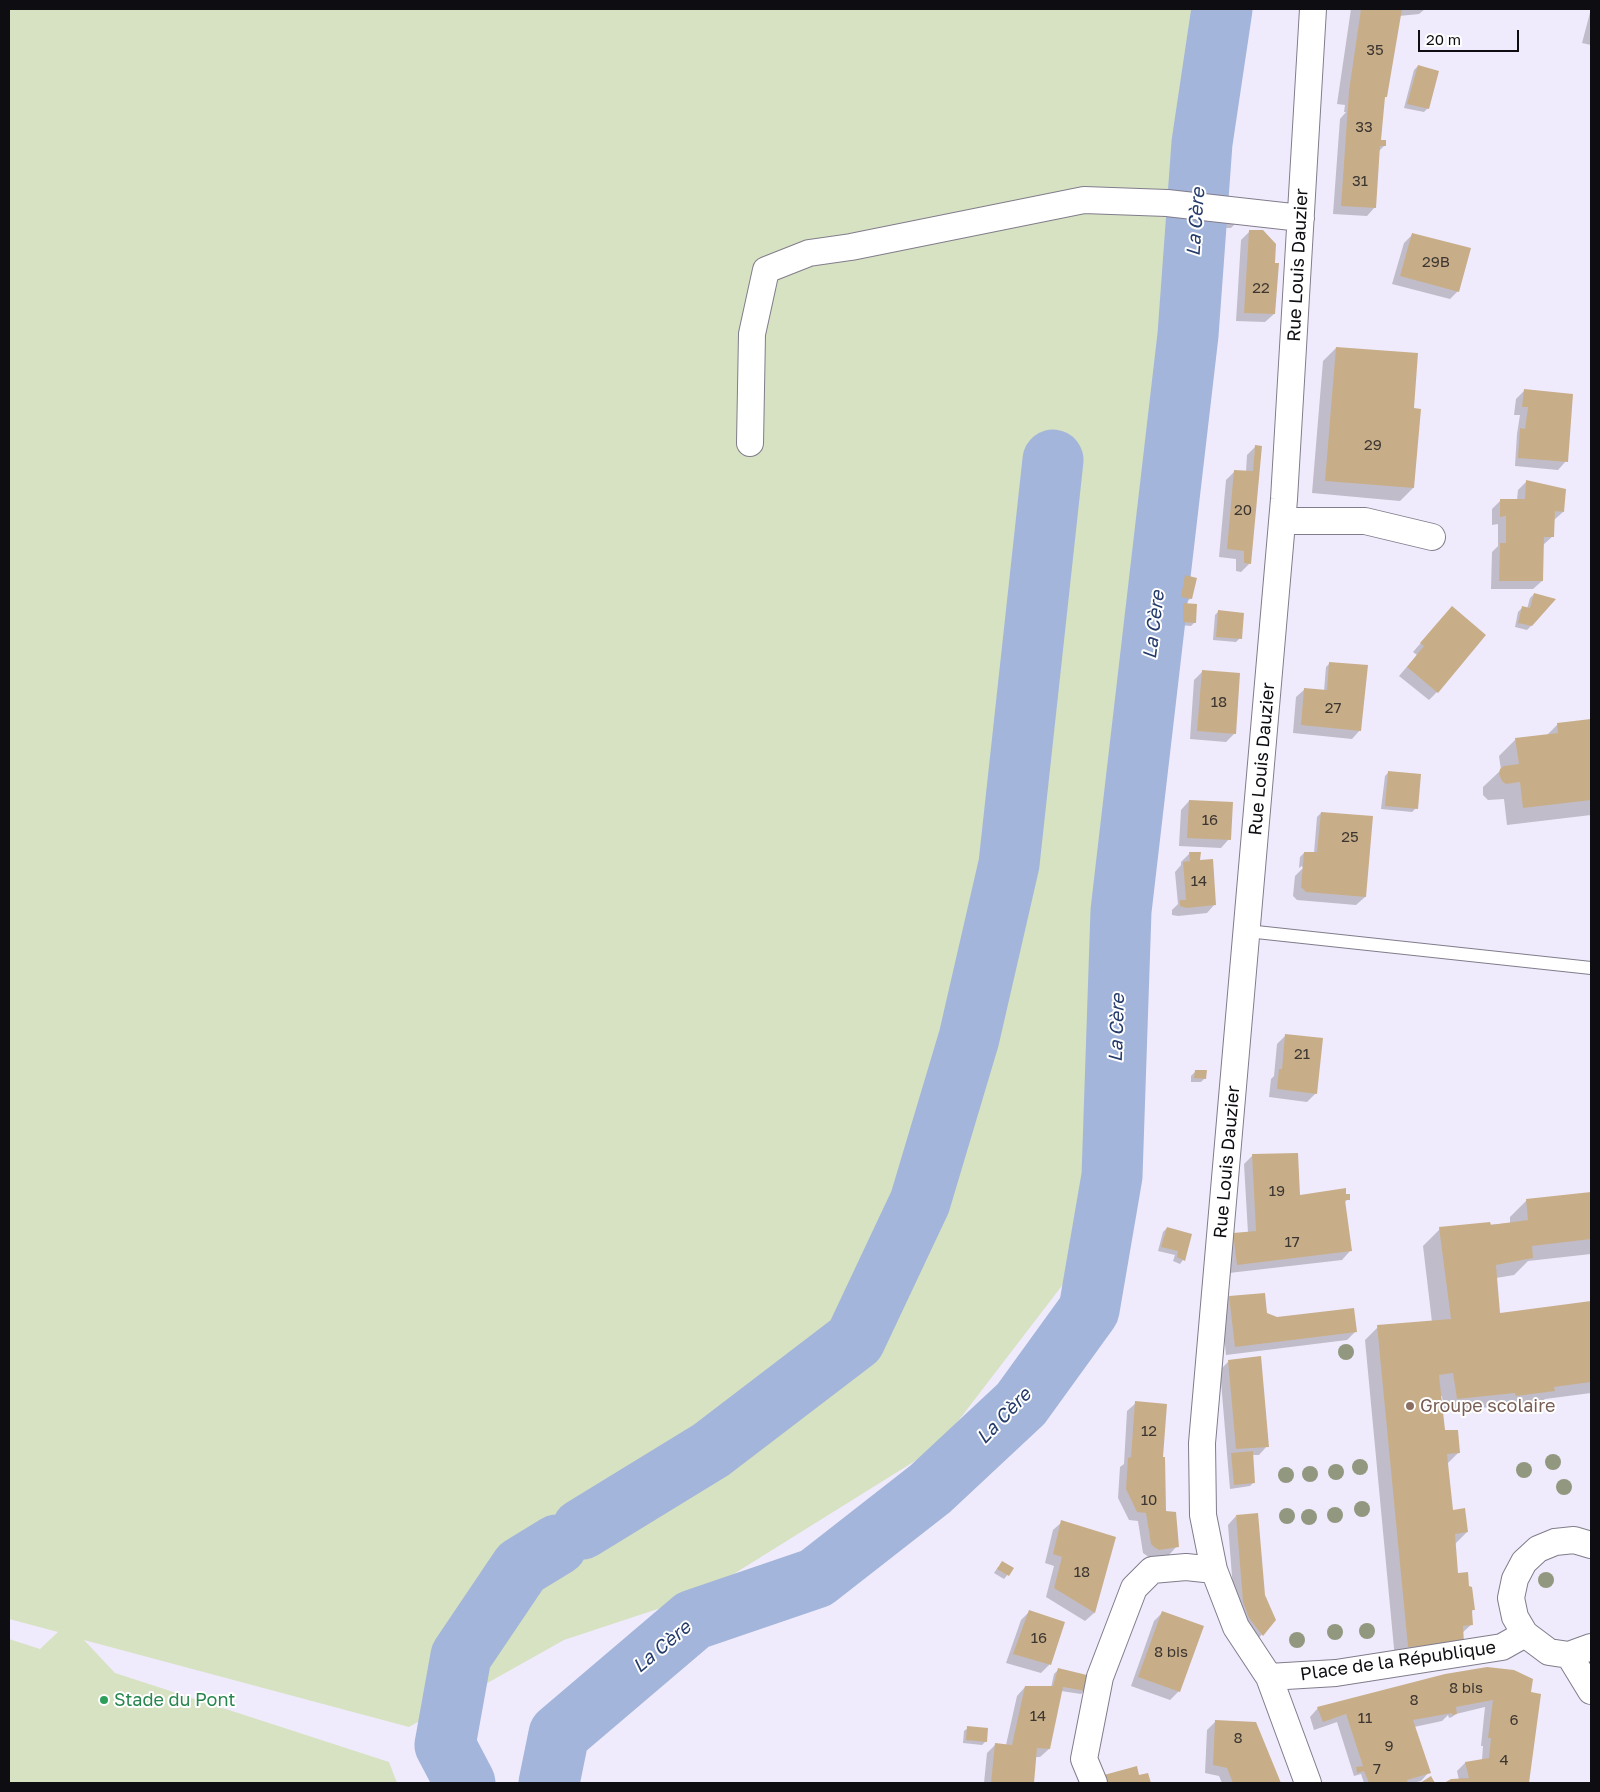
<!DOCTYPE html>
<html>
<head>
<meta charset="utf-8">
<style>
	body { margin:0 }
	#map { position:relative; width:1600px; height:1792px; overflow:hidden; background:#f0ebfc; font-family:"Golos Text",sans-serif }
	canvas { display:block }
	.frame { position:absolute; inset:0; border:10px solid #0e0d12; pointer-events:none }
	.scale { position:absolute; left:1418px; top:30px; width:101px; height:22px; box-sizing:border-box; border:2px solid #0e0d12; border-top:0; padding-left:6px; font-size:15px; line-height:18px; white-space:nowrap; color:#0e0d12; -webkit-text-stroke:4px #fff; paint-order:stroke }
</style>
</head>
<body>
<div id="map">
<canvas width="1600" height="1792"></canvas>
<div class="frame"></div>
<div class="scale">20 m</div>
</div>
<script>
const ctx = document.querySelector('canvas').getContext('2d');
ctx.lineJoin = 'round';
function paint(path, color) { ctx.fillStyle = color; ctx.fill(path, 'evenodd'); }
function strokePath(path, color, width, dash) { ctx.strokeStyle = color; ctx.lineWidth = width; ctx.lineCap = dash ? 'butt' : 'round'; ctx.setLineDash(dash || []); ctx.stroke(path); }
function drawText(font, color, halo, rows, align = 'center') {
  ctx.font = font + ' "Golos Text",sans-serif'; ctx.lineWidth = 4; ctx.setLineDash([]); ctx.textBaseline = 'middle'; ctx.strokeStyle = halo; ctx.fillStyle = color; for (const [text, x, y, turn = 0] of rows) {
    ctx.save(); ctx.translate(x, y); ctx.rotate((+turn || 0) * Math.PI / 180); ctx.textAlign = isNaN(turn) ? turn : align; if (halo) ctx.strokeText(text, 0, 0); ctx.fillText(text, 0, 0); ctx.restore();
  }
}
paint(new Path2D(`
	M9,9H1215L1191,181L1181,241L1131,723L1084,1257L939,1446L700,1595L564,1640L409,1727L84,1640L115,1673L389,1762L397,1783H9V1639L40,1649L58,1632L9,1619Z`), '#d6e2c2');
paint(new Path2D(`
	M1351,9H1425L1419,14L1399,16L1386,96L1384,99L1379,141L1384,146L1379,151L1375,207L1367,216L1333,214L1340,119L1346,112H1344L1345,105L1337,104Z
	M1591,9V45L1582,43Z
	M1418,66L1428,108L1424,112L1404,108L1414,70Z
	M1236,220L1235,224L1231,228H1225L1226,222Z
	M1250,231L1274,314L1265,322L1236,321L1241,240Z
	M1413,234L1458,291L1450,299L1392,284L1404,243Z
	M1336,348L1413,409L1419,410L1413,488L1400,501L1312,493L1323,361Z
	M1524,391L1566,461L1558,470L1515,466L1517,434L1520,415H1514L1516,399Z
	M1255,447L1250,563L1241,572L1236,571V559L1219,557L1226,480L1235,471L1246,472L1247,455Z
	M1526,482L1563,512L1554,520L1553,536L1543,545L1542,581L1533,589H1491L1492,552L1498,546V524L1492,525V509L1501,500H1517L1518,490Z
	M1185,576L1191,598L1187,602L1178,601L1181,580Z
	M1534,594L1531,626L1527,630L1515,627L1518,612L1522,608L1527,609L1530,598Z
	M1183,604L1195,622L1191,626L1180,625V608Z
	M1219,611L1240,638L1236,642L1213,640L1215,615Z
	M1444,616L1437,692L1429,700L1399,676L1417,655L1413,652Z
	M1330,663L1360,730L1352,739L1293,733L1296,697L1305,689L1324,691L1326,667Z
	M1203,671L1234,734L1226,742L1190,739L1194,680Z
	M1591,720V815L1507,825L1504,799L1488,800L1483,795V787L1501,770L1499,756L1516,739L1546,736L1558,724Z
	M1389,772L1416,808L1412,812L1381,809L1385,776Z
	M1189,801L1229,839L1221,848L1179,846L1181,810Z
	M1321,813L1365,897L1356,905L1297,900L1293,896L1295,876L1303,868L1302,866L1299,868L1300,857L1304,853H1314L1317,817Z
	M1189,854L1199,861L1215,904L1207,913L1178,916L1172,915V910L1178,904L1175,872L1181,865V862Z
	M1285,1036L1316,1093L1307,1102L1269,1097L1271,1079L1274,1076L1277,1044Z
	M1195,1072L1205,1078L1201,1082H1191V1076Z
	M1253,1155L1299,1196L1345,1195L1348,1199L1344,1203L1350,1251L1342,1260L1229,1273L1225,1242L1234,1234L1248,1233L1244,1164Z
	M1591,1193V1254L1528,1261L1514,1275L1496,1278L1499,1314L1591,1303V1393L1545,1399L1540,1403L1503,1408V1406L1444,1411L1442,1396H1440L1444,1432L1459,1452L1447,1464L1452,1511L1467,1532L1455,1544L1457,1575L1468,1588L1474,1609L1471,1612L1472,1624L1462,1633L1395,1659L1365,1340L1378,1327L1432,1322L1423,1246L1440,1229L1510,1223V1217L1527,1200Z
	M1167,1228L1183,1260L1180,1264L1173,1261L1175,1255L1158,1251L1163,1232Z
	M1229,1297L1277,1318L1356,1331L1347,1340L1226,1355L1221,1305Z
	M1229,1361L1267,1446L1259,1455H1252L1254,1482L1250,1486L1230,1489L1220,1370Z
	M1136,1403L1161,1458L1164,1512L1177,1546L1169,1555L1150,1558L1143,1553L1138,1521L1129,1520L1118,1498L1120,1467L1124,1464L1127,1411Z
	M1236,1516L1264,1596L1275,1620L1254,1643L1234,1602L1228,1525Z
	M1062,1522L1115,1538L1094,1613L1085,1621L1046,1597L1054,1566L1045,1563L1053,1530Z
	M998,1567L1012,1569L1004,1579L994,1573Z
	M1029,1612L1063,1623L1049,1665L1041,1673L1006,1663L1021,1620Z
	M1162,1613L1179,1691L1170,1700L1131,1686L1154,1621Z
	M1058,1670L1085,1690L1081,1694L1061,1691L1049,1749L1040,1757H1035L1032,1783H984L987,1753L996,1744L1006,1745L1017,1696L1025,1687L1051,1688L1054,1674Z
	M1530,1693L1539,1695L1527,1783H1447L1452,1781L1459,1780L1457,1771L1465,1763L1482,1760L1483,1746H1481L1485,1707L1456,1714L1452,1717L1449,1718L1448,1715L1442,1721L1414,1727L1429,1772L1421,1781L1413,1783H1364L1361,1774L1354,1776L1337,1722L1314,1730L1310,1717L1318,1708Z
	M1215,1722L1256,1723L1280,1783H1222L1219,1776L1205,1773L1207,1730Z
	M968,1728L986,1741L982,1745L963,1743L964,1731Z`), '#0003');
strokePath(new Path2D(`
	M582,1529L711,1450L855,1340L920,1202L969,1038L1009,864L1053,460
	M465,1783L445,1745L461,1656L521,1567L557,1545
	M549,1783L559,1734L693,1620L816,1578L930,1489L1021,1404L1089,1310L1112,1176L1121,911L1188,335L1202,143L1222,9`), '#a3b5da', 61);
paint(new Path2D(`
	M1361,9H1402L1387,97H1385L1381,140H1386V146H1380L1376,208L1341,206L1349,91Z
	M1418,65L1439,71L1429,109L1407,104Z
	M1249,230H1263L1276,244L1275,263H1279L1275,314L1244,313Z
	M1412,233L1471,248L1459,292L1400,276Z
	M1336,347L1418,353L1414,408L1421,409L1414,488L1325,481Z
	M1524,389L1573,394L1568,462L1518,458L1520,428L1525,429L1528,407H1522Z
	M1255,445L1262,446L1251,564L1244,563V551L1227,549L1234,470L1253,471Z
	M1526,480L1566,489L1564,512L1555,511L1554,537H1544L1543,581H1499L1500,543H1506V516L1500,517V499H1525Z
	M1185,575L1197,578L1192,599L1181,597Z
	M1534,593L1556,599L1532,626L1518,623L1522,606L1530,608Z
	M1183,603L1197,604L1196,623L1183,622Z
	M1452,606L1486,635L1438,693L1407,667L1424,646L1420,643Z
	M1218,610L1244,613L1242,639L1216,637Z
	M1329,662L1368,665L1361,731L1301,725L1304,688L1327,690Z
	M1202,670L1240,673L1236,734L1197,731Z
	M1591,719V800L1523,808L1520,782L1506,784L1502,781L1499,774L1500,769L1504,766L1519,764L1515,738L1558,733L1557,723Z
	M1388,771L1421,774L1418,809L1385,806Z
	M1189,800L1233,802L1231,840L1187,838Z
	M1321,812L1373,816L1366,897L1306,892L1301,887L1304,852H1317Z
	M1189,852H1201L1200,860L1213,859L1216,905L1187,908L1180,906V900H1186L1183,862L1190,861Z
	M1285,1034L1323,1038L1317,1094L1277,1089L1279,1069H1282Z
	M1195,1070H1207L1206,1079L1194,1078Z
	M1298,1153L1300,1195L1346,1188V1194H1350V1200H1345L1352,1251L1237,1265L1233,1233L1256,1231L1252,1154Z
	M1591,1192V1239L1532,1246L1533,1258L1496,1265L1500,1313L1591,1301V1382L1554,1387L1555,1391L1516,1396L1515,1393L1457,1399L1453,1373L1439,1375L1445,1430H1458L1460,1453L1447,1454L1453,1510L1465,1508L1468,1532L1455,1534L1458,1573L1468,1572L1469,1586L1472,1587L1475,1610H1472L1473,1625L1463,1626L1464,1643L1408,1647L1377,1325L1451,1319L1439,1227L1490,1222L1491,1225L1528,1220L1526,1199Z
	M1167,1227L1192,1234L1185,1261L1177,1257L1178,1251L1161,1247Z
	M1265,1293L1267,1313L1277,1317L1354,1308L1357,1332L1235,1347L1229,1296Z
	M1261,1356L1269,1447L1236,1449L1228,1360Z
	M1135,1401L1167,1404L1163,1457H1165L1166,1511L1176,1512L1179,1547L1159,1550L1154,1547L1151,1544L1146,1513L1137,1512L1126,1489L1128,1458L1131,1457Z
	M1253,1451L1255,1483L1234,1485L1231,1453Z
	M1258,1513L1265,1595L1276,1620L1263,1636L1249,1618L1243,1602L1236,1515Z
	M1061,1520L1116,1537L1095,1613L1054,1588L1062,1557L1053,1554Z
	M1002,1561L1014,1568L1009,1576L997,1569Z
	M1029,1610L1065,1622L1051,1665L1013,1654Z
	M1162,1611L1204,1626L1180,1692L1138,1677Z
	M1487,1667L1514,1670L1533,1679L1531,1692L1541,1694L1529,1783H1444L1451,1779L1469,1778L1465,1762L1489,1758L1491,1738H1488L1493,1700L1456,1707L1457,1714L1452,1715V1713L1413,1720L1431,1773L1407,1780L1408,1783H1369L1364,1771L1357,1773L1356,1767L1363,1766L1346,1714L1323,1722L1317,1707L1445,1674Z
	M1058,1668L1091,1676L1086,1691L1063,1687L1050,1749L1037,1748L1034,1783H991L995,1743L1012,1745L1025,1686H1053Z
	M1215,1720L1256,1722L1281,1783H1233L1227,1768L1213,1765Z
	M967,1726L988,1728L987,1742L966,1740Z
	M1137,1766L1139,1775L1148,1773L1151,1783H1107L1104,1775Z
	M1431,1776L1435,1783H1420Z`), '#c7ae89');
const service = new Path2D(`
	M1247,931L1591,968`);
const minor = new Path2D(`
	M750,443L752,334L766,270L809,253L851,247L1084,200L1167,203L1301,218
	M1283,521H1365L1432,537
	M1591,1545L1574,1540L1555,1542L1538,1549L1524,1562L1515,1579L1511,1598L1515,1617L1525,1634L1549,1652L1569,1655L1591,1647
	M1569,1655L1591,1691
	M1269,1677L1336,1673L1502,1647L1525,1634
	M1094,1783L1084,1759L1100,1677L1134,1588L1152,1570L1186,1567L1214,1570
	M1308,1783L1269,1677L1236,1627L1214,1570L1203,1515L1202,1443L1284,499L1313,9`);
strokePath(service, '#817c8b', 14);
strokePath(minor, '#817c8b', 28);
strokePath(service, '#fff', 12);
strokePath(minor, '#fff', 26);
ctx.fillStyle = '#91987f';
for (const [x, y] of [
	[1346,1352],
	[1553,1462],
	[1360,1467],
	[1524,1470],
	[1336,1472],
	[1310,1474],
	[1286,1475],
	[1564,1487],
	[1362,1509],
	[1335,1515],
	[1287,1516],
	[1309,1517],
	[1546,1580],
	[1367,1631],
	[1335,1632],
	[1297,1640]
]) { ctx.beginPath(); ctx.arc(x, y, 8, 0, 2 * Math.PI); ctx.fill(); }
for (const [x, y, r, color] of [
	[1410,1406,5,"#8d6e63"],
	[104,1700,5,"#2e9e5b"]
]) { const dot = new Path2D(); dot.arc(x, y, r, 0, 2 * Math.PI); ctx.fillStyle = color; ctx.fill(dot); strokePath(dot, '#fff', 2); }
drawText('15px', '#3c3530', null, [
	["35",1375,50],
	["33",1364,127],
	["31",1360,181],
	["29B",1436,262],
	["22",1261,288],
	["29",1373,445],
	["20",1243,510],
	["18",1219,702],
	["27",1333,708],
	["16",1210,820],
	["25",1350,837],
	["14",1199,881],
	["21",1302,1054],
	["19",1277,1191],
	["17",1292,1242],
	["12",1149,1431],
	["10",1149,1500],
	["18",1082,1572],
	["16",1039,1638],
	["8 bis",1171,1652],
	["8 bis",1466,1688],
	["8",1414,1700],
	["14",1038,1716],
	["11",1365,1718],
	["6",1514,1720],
	["8",1238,1738],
	["9",1389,1746],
	["4",1504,1760],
	["7",1377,1769]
]);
drawText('18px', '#0e0d12', '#fff', [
	["Rue Louis Dauzier",1298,265,-87],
	["Rue Louis Dauzier",1262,759,-85],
	["Rue Louis Dauzier",1227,1162,-85],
	["Place de la République",1398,1661,-8]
]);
drawText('18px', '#785e54', '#fff', [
	["Groupe scolaire",1420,1406]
], 'left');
drawText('18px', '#27864d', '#fff', [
	["Stade du Pont",114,1700]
], 'left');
drawText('italic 19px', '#253b6b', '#fff', [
	["La Cère",1196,222,-86],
	["La Cère",1154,625,-83],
	["La Cère",1117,1028,-88],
	["La Cère",1004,1416,-46],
	["La Cère",662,1647,-40]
]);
</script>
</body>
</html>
